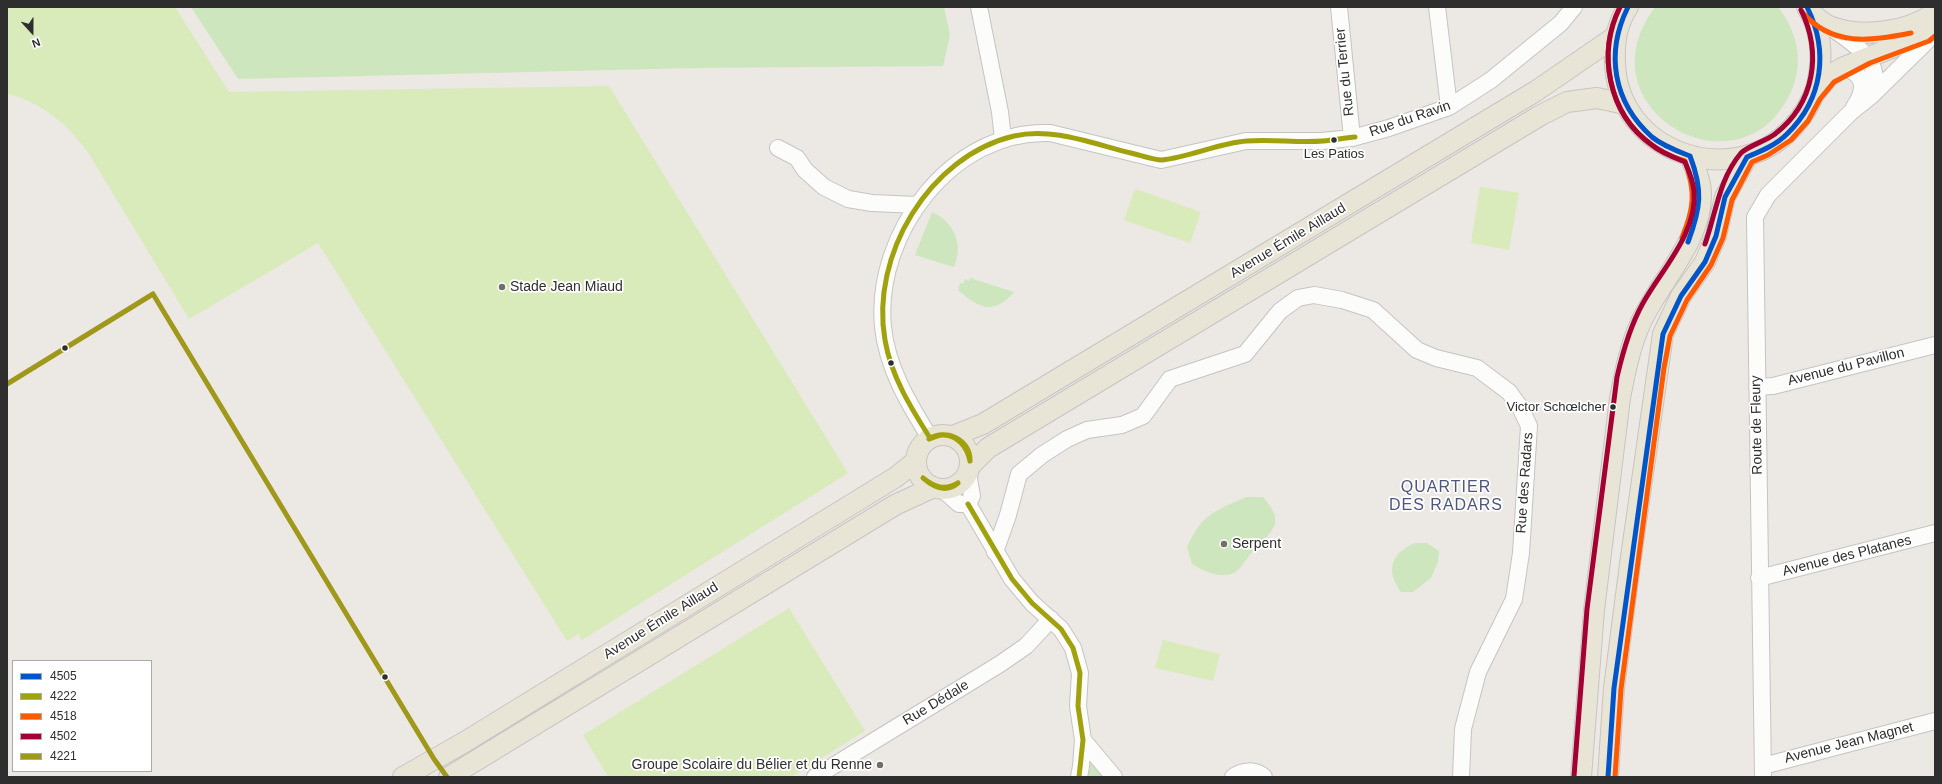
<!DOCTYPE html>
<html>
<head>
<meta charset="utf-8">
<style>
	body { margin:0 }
	#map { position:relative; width:1942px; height:784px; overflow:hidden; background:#ece8e4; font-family:Helvetica,sans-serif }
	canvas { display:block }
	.frame { position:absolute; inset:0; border:8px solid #2e2e2e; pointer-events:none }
	.legend { position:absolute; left:12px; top:660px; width:140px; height:112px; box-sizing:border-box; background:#fff; border:1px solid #ababab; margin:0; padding:5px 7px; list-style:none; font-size:12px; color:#2e2e2e }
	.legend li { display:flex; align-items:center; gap:8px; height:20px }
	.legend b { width:20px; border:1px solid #ababab }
	.north { position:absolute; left:12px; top:12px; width:40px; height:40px; -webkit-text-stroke:3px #fff; paint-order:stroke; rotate:159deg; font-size:11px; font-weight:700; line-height:16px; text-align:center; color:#2e2e2e }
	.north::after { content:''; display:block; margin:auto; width:14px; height:18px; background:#2e2e2e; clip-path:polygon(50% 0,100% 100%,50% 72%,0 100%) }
</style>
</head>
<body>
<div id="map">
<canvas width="1942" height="784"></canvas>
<div class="frame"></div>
<ul class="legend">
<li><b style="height:5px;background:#0055c8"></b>4505</li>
<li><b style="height:5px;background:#a1a10e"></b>4222</li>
<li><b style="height:5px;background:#ff5a00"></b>4518</li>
<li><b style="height:5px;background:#a40034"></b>4502</li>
<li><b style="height:5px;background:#a0981a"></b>4221</li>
</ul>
<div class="north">N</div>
</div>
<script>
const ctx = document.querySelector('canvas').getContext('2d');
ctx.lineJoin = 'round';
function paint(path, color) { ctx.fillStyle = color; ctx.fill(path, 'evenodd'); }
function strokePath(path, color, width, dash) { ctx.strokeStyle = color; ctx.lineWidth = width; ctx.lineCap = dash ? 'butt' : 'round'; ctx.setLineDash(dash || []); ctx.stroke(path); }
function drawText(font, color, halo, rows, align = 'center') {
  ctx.font = font + ' Helvetica,sans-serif'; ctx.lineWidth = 3.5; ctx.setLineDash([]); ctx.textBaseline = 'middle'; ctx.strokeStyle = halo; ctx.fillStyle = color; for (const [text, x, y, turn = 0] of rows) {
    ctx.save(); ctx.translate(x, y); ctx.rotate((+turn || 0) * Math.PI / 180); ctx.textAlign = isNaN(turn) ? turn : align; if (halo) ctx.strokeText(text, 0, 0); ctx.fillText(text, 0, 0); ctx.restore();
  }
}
paint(new Path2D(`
	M191,7H944L950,35L943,66L696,68L238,79Z
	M1655,7H1778C1796,30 1804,59 1793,87C1746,204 1577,111 1655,7Z
	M932,212C954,222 964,244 954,267L915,255Z
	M970,278L1014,292C993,316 979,308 958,290L960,283L963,284L965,279L969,281Z
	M1246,497H1263C1286,523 1273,530 1254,550C1248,556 1244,564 1238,570C1225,581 1204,572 1192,564L1187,547C1203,513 1213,512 1246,497Z
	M1415,543H1427L1439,551L1438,562L1431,578L1413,592H1401C1385,571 1391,553 1415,543Z
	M1094,762L1108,777H1087L1089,765Z`), '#cee6be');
paint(new Path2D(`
	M7,7H175L229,92L609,86L848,473L582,640L578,634L567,641L318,243L189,319L89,154C70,126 41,101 7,94Z
	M1480,187L1519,193L1509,250L1471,243Z
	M1135,189L1201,212L1190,243L1124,220Z
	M789,608L865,731L791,777H608L583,735Z
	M1163,640L1220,654L1213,681L1155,668Z`), '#d9eabb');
const minor = new Path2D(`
	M979,7L1000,112L1003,139
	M1339,7L1352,138
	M1437,7L1449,107
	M1833,29C1857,46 1885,62 1871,96
	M1842,68C1866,72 1866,90 1854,107
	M778,148L797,158L805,170L824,187L848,199L872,203L917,205
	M1757,387L1773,386L1935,345
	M930,438C909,404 887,368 883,327C874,234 952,129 1050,133L1161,160L1246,141H1322L1352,138L1389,128L1449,107L1491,80L1561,23L1574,7
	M968,473L972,496L968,504
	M942,489L959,504H968
	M968,504L1012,579L1032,603L1061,629L1073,648L1080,673L1078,706L1083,740L1081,766L1079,777
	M995,552L1008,515L1019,474L1042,455L1067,439L1087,430L1122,425L1143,416L1170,379L1245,354L1280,311L1298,298L1314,295L1342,300L1373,310L1417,350L1436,358L1477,368L1509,392L1520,407L1529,426L1521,553L1514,599L1478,672L1463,729L1461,777
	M1759,578L1935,533
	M1083,740L1114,777
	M1763,766L1935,721
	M815,777L1000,664L1026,646L1051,619
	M1233,777C1242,770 1255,769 1264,777
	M1763,777L1755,217L1768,195L1851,112L1871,96L1923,45L1935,32`);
const major = new Path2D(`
	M1628,7C1617,23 1614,43 1615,62C1617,152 1733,193 1793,127C1803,116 1811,103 1816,89C1823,61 1823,32 1807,7
	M1812,14C1817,18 1823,23 1829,26C1861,39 1907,32 1935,13
	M1815,93L1829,76L1842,68L1926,34L1935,27
	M916 462a27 27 0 1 1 54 0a27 27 0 1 1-54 0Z
	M953,436L983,424L1536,91L1616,36
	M970,466L988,448L1541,115L1567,102L1597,98L1625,104
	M403,777L463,743L896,477L916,461
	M449,777L895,505L934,487
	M1581,777L1594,610L1620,398C1625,372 1630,346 1641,322C1660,281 1702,240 1701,194C1701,181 1695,168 1690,156
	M1608,777L1614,688L1630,564L1663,334L1681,296L1705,262L1716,236L1725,197L1747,157`);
strokePath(minor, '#c5c4c5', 18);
strokePath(major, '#c6c5c4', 22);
strokePath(minor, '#fcfcfb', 16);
strokePath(major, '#e8e4d6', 20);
strokePath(new Path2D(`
	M1628,7C1605,53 1613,102 1652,137C1663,146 1677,151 1690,156
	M1747,157C1761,151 1776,145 1787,134C1823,99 1829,51 1807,7
	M1688,242C1701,208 1703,190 1690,156
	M1608,777L1614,688L1663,334L1681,296L1705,262L1716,236L1725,197L1747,157`), '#0055c8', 5);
strokePath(new Path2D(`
	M930,438C911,408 891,376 885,340C870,256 929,156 1014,136C1053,127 1093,144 1131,153C1140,155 1153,160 1162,160C1191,157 1218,143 1247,141C1272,139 1298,143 1323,141C1334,140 1344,138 1355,137
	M929,439C946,428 971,440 970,461
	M929,439C933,438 938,435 942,435C957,434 967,447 970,461
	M923,478C934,487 945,491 958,483
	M923,478C933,487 946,493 958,483
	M968,504L1012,579L1032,603L1061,629L1073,648L1080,673L1078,706L1083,740L1079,777`), '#a1a10e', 5);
strokePath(new Path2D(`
	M1620,7C1597,53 1608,111 1649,143C1659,152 1672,157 1685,161C1696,192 1694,209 1682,238
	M1802,12C1832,47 1870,41 1911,33
	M1615,777L1621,689L1664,368L1670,336L1687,300L1711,265L1723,238L1732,200L1752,162L1768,155L1791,140L1808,121L1820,99L1834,82L1870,63L1929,41L1935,36`), '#ff5a00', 5);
strokePath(new Path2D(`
	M1705,244C1716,213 1719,179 1741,153C1748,146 1766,141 1775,134C1815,103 1822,53 1801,10
	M1574,776L1587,609L1617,377C1623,351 1630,326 1643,303C1662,269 1698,232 1694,191C1693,180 1689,171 1685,162C1673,157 1662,153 1652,145C1608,114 1597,53 1620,7`), '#a40034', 5);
strokePath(new Path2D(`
	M153,294L434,759L447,777
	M7,384L153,294`), '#a0981a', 5);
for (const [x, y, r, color] of [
	[1334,140,3.5,"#2e2e2e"],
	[502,287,4,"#706f6e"],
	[65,348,3.5,"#2e2e2e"],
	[891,363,3.5,"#2e2e2e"],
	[1613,407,3.5,"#2e2e2e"],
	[1224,544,4,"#706f6e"],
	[385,677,3.5,"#2e2e2e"],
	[880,765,4,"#706f6e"]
]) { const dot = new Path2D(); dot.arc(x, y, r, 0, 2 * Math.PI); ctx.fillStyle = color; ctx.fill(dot); strokePath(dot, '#fff', 1.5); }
drawText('13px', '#2e2e2e', '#fff', [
	["Les Patios",1334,154],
	["Victor Schœlcher",1606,407,"right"]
]);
drawText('14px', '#2e2e2e', '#fff', [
	["Rue du Terrier",1345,72,-96],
	["Rue du Ravin",1410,119,-19],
	["Avenue Émile Aillaud",1288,241,-31],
	["Avenue du Pavillon",1846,367,-14],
	["Route de Fleury",1757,425,-91],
	["Rue des Radars",1525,483,-86],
	["Avenue des Platanes",1847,556,-14],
	["Avenue Émile Aillaud",661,621,-32],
	["Rue Dédale",936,703,-31],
	["Avenue Jean Magnet",1849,743,-14]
]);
drawText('14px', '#2e2e2e', '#fff', [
	["Stade Jean Miaud",510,287],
	["Serpent",1232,544],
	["Groupe Scolaire du Bélier et du Renne",872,765,"right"]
], 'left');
ctx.letterSpacing = '1px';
drawText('16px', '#4d5680', '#fff', [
	["QUARTIER",1446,488],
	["DES RADARS",1446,506]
]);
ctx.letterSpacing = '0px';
</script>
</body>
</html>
